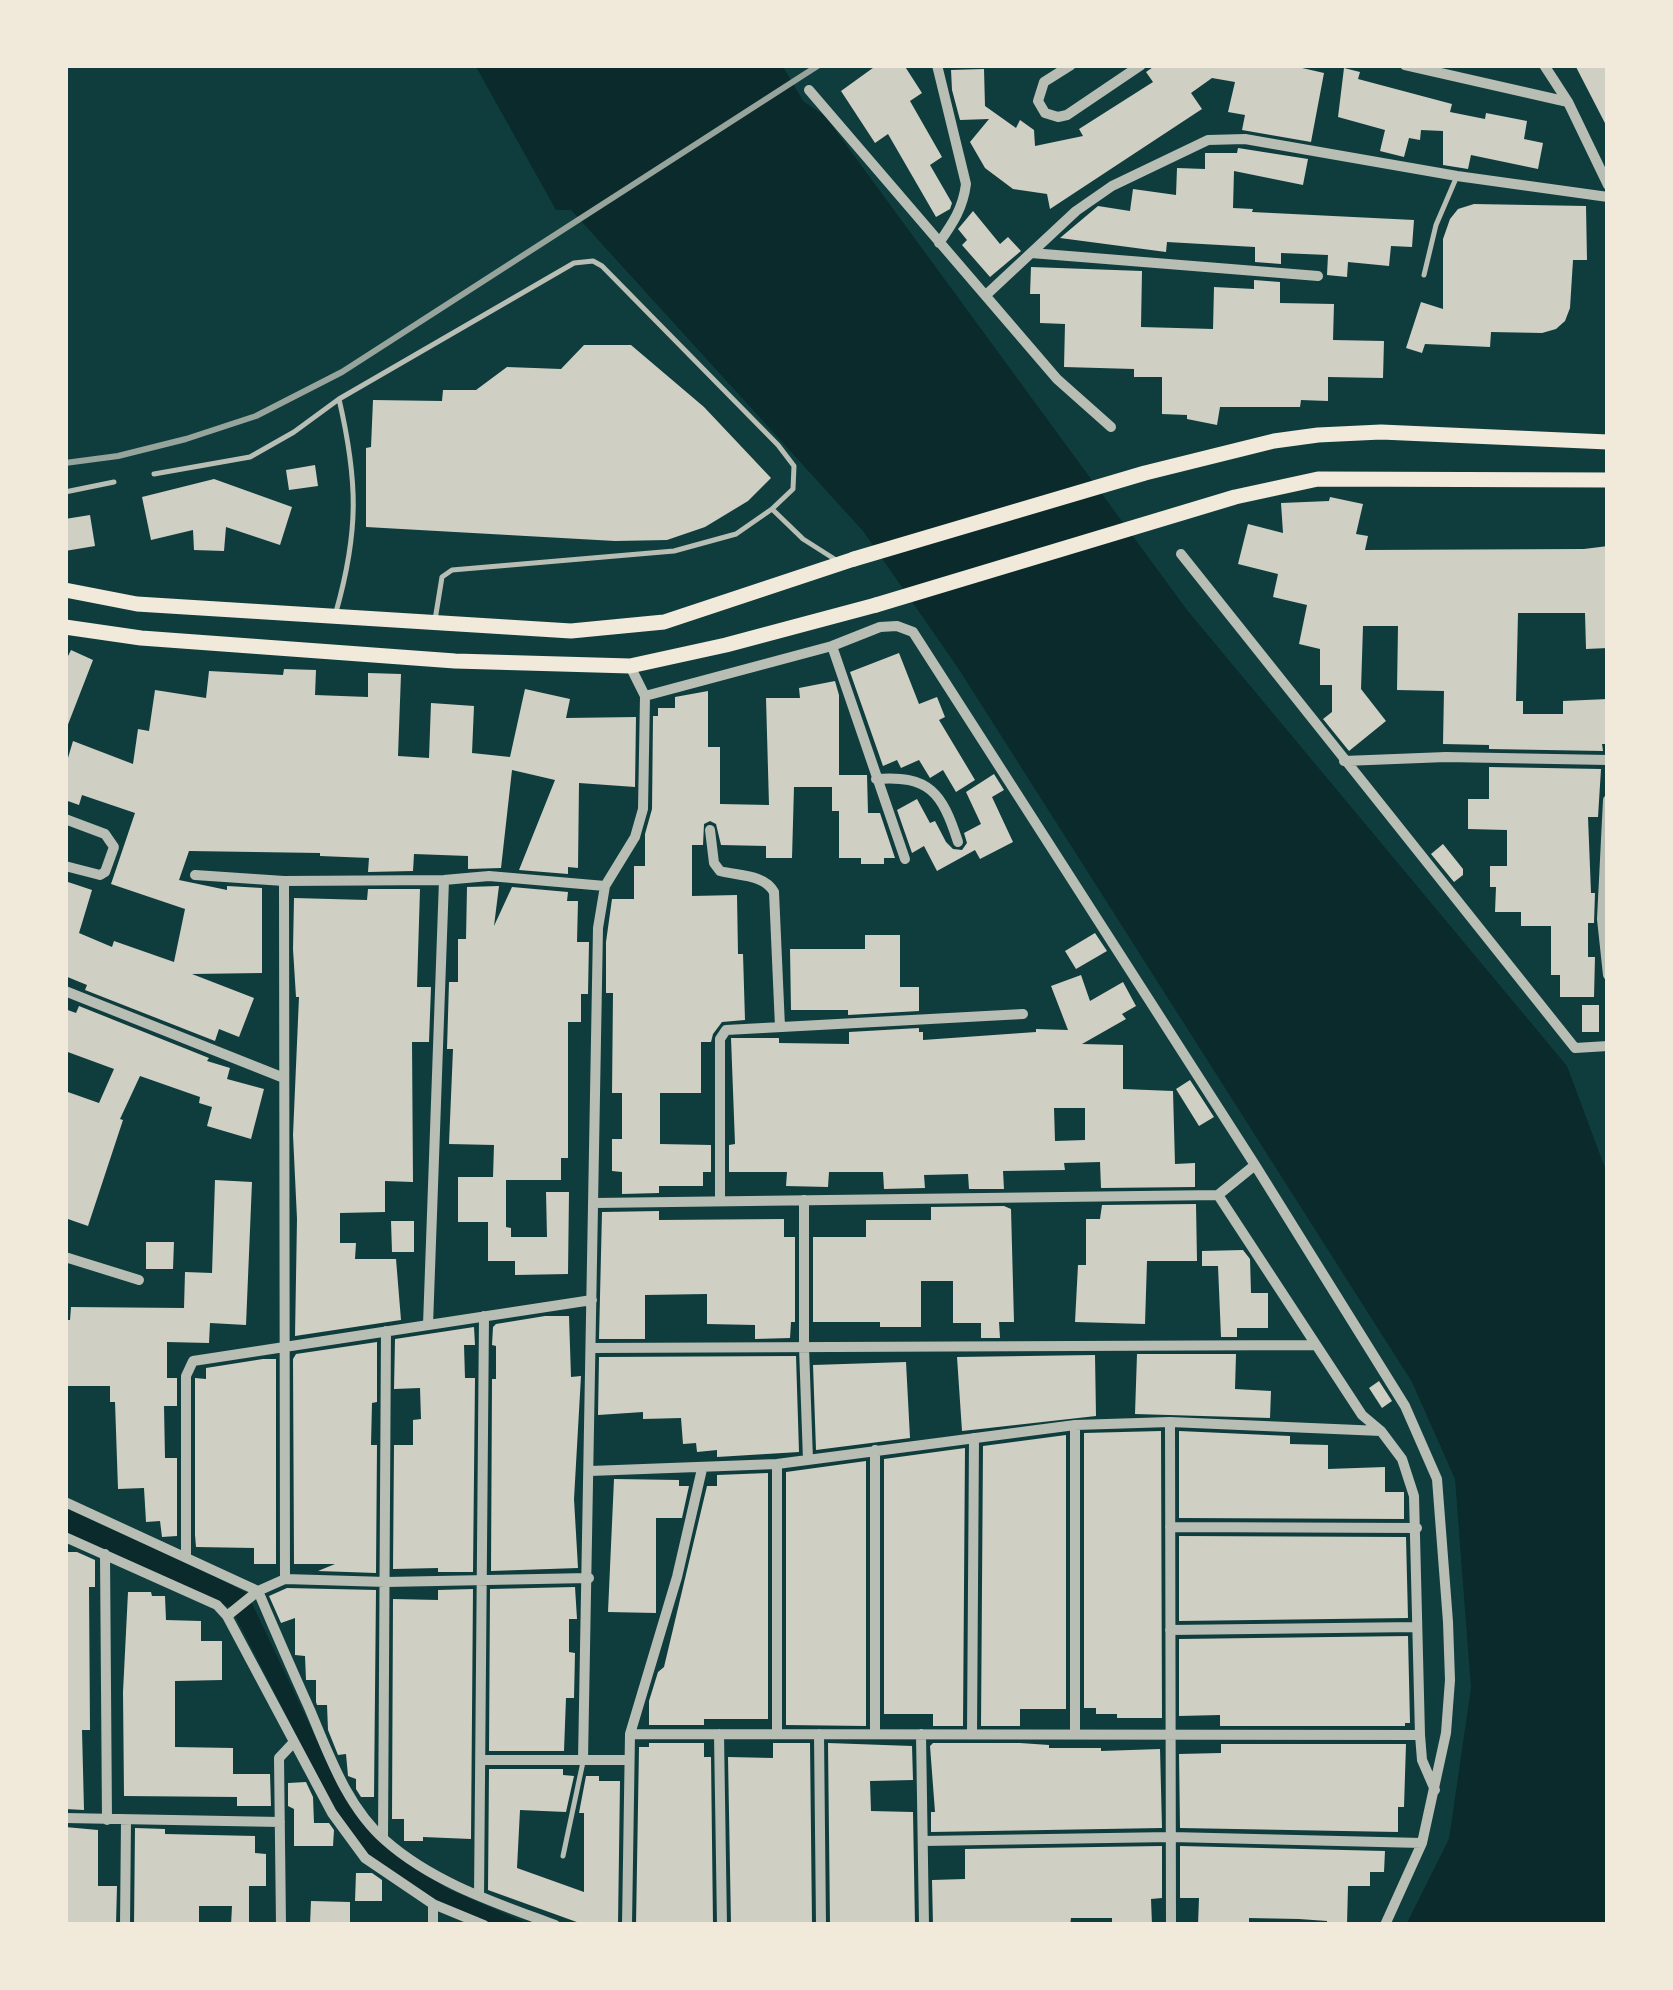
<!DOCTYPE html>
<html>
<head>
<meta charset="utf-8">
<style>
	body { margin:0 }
	#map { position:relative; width:1673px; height:1990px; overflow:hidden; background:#0f3d3e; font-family:Barlow,sans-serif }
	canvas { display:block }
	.frame { position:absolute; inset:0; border:68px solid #f1e9da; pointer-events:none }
</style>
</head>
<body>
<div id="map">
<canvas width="1673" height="1990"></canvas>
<div class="frame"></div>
</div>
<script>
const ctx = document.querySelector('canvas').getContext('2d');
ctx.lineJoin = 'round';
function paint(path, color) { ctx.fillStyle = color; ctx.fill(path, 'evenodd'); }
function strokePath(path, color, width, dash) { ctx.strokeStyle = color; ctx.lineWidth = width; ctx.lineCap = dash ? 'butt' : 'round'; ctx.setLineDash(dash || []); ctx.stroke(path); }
paint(new Path2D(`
	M475,65H782L803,101L825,116L1187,610L1567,1066L1608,1176V1925H1406L1449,1839L1471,1688L1455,1479L1412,1382L958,668L863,531L571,210H556Z
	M65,1508L171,1554L247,1593L332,1772L376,1838L396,1856L448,1889L531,1925H495L426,1895L374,1860L353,1838L333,1806L231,1608L65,1532Z`), '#0a2a2b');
paint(new Path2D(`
	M877,65H904L922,93L910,101L942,157L930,165L952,203L950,209L936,217L888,134L875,143L841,91Z
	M1156,65H1289L1324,73L1311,142L1242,130L1245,115L1228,112L1235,82L1212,78L1191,93L1202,109L1050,209L1047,194L1013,189L985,168L970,142L989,119L960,120L952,90L951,70L984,69L985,106L1016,128L1020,120L1034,130L1035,146L1083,136L1079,129L1153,82L1146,72Z
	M1575,65H1608V129Z
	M1344,68L1360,72L1358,79L1452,104L1450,112L1485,119L1486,113L1527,121L1524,139L1543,143L1538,169L1471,155L1468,169L1443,165V131L1421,130L1420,140L1409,138L1404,157L1380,151L1385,130L1338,117Z
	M1238,148L1308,159L1303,185L1234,171L1233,208L1253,209L1252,212L1414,220L1412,247L1391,246L1389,266L1348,262L1347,277L1327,275L1328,255L1281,253V264L1255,262V247L1167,242L1166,252L1060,238L1098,206L1130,211L1133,189L1176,195L1177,168L1205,169V153H1237Z
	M1474,204L1586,206L1587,260H1573L1570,308L1565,321L1556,329L1542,333L1491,332L1490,347L1425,344L1422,353L1406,348L1421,302L1443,309V239L1450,219L1458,209Z
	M973,211L1000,244L1008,237L1021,251L990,277L962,245L967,240L958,229Z
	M1031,267L1142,271L1141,327L1213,329L1214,287L1254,289V280L1280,282V303L1334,304L1333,340L1384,341L1383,378L1328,377V401L1301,400L1300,407H1220L1217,425L1187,419V415L1162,414V377H1134V369L1064,367L1065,324L1040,323V294H1030Z
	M584,345H631L704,407L771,478L748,501L705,527L667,540L615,541L366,527V448L371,447L373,400L442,401L443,390H476L507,367L561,369Z
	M315,465L318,486L289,490L286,470Z
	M214,479L292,507L280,545L226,527L224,551L194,550L193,530L151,540L142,497Z
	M1330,497L1363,504L1356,534L1368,536L1365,550L1584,549L1608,546V648L1586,649L1585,613H1518L1516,701H1523V714H1563V701L1608,699V744H1602L1603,751L1489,749V745L1443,744L1444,691L1397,690L1398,626H1363L1361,689L1386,721L1349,751L1323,719L1332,712V685H1320V649L1299,644L1307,605L1273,597L1278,574L1238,564L1248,524L1283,533L1281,503L1329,501Z
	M90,515L95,546L65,551V519Z
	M71,650L93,660L67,727L65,662Z
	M899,653L919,704L937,697L945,717L939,720L975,780L956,792L943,770L930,778L919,760L901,768L897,760L883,766L850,672Z
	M284,669L316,670L315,695L368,697V673L401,674L398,756L429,758L431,703L474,706L472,753L510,757L525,689L570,699L566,718L636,717L635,787L579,783L578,868L568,867V874L519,870L555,780L512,770L501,868L468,869V856L414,854L413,871L368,872L369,858L320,856V853L189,851L179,880L227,890V886L262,888V973L192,974L254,998L239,1037L219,1029L215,1041L85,990L87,985L65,976V881L92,890L79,933L112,947L114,941L174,962L185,909L111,884L135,813L82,795L79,805L65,800V768L73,741L133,764L138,729L149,731L155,690L206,698L209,671L283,675Z
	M835,681L839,695V775H867L868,813H880L895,858H884V864H861V858H839V811H832V787H794L792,858H766V846L721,845L716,824L710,821L704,824L703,845H692V896L737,895L738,954H743L745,1020L722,1022L713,1034L711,1042H701V1093H660V1144L711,1145V1172H703V1186H659V1193L622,1194V1172L612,1171V1139H622V1093H612L613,993H606V942L612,899H634V866H645V834L652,809L653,716H658V708H675V697L708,691V747H720V804L769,805L766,698H800L799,688Z
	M1489,767L1601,769L1598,817H1588L1591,893H1595L1594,923H1588V957H1595L1594,997H1560V975H1551V926H1521V912H1495L1496,887H1490V866H1507V830L1468,829V799H1489Z
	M994,774L1004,790L992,797L1013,842L980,859L975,850L937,871L924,846L912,853L897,810L917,799L930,823L935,821L946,842L953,849L962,850L967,843L964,833L981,824L966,792Z
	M1443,844L1463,869V875L1454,882L1431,854Z
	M499,886L494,926L512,887L568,892L567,901H578L577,942H589L588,994H581V1022H568V1158H561V1180H506V1227L511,1228V1237H547L546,1192H569L568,1274L515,1275V1261H488V1222H458V1177H493L494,1145L449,1144L453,1049H447L449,982H458V939H466L467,887Z
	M368,889H420L417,987H431L429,1042H412L413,1182L385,1181V1212L340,1213V1243H356L355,1259H396L401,1320L295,1336L297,1219L293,1135L299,997H296L293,949L294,898L367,900Z
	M1095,933L1107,951L1076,969L1065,951Z
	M865,935H900V987H919V1011L848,1015V1010H791L790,949H865Z
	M1081,975L1090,1001L1123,982L1136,1006L1122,1014L1126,1019L1082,1044L1123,1045V1089L1173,1091L1175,1164L1195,1163V1187L1101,1188L1100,1162L1064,1163L1065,1170L1003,1171L1004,1189H969L968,1174L924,1175L925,1188L884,1189L883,1172H829L828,1187L786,1186L787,1172H729V1145L735,1144L731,1038H779V1043L849,1044V1032L919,1028V1032H923V1040L1036,1032V1029L1068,1030L1051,986ZM1054,1108H1085V1140L1055,1141Z
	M1582,1005H1599V1032H1582Z
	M79,1006L209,1058L207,1061L230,1068L227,1079L264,1089L251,1139L207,1126L212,1107L199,1103L200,1097L140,1076L120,1119L123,1120L88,1226L65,1218V1091L99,1103L114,1069L65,1051V1009L76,1013Z
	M1190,1080L1214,1117L1199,1126L1176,1089Z
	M215,1180L252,1182L246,1325L210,1323L209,1343L167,1342V1378H177V1406H164L165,1458H177V1536L162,1537L160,1521L146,1522L144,1488L118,1489L115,1402H110V1386H65V1320H70L71,1307L184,1308L185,1272L212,1273Z
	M1196,1204L1197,1261H1147L1145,1324L1075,1322L1078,1265H1086V1219H1100L1102,1205Z
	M1004,1206L1011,1209L1014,1322H999L1000,1338H981V1323H953V1281H921V1327H880V1322H813V1237H866V1220H931V1207Z
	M659,1211V1220L784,1219V1237H795V1322H791L790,1338L755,1339V1325L707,1324V1294L645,1295V1339H599L602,1212Z
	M391,1221H414V1252H392Z
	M146,1242H174L173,1269H146Z
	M1243,1250L1250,1259L1251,1293H1268V1328H1237V1337H1221L1218,1266H1202V1251Z
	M545,1316H569L571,1377L581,1376L574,1499L578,1568L491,1571L492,1379H496V1346L492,1345L493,1327L496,1324Z
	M474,1327L475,1345H464L465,1378H475L473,1572H438V1568L393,1569L394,1445H413V1420L421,1419L420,1388L394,1389L395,1339Z
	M377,1342V1402L372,1403L371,1445H377L376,1573L318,1571L335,1564H294L293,1359L296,1354Z
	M1137,1354H1236L1235,1389L1271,1391L1270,1418L1135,1414Z
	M1095,1355L1096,1416L962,1431L957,1357Z
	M796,1356L799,1452L717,1457V1450L697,1452L696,1443L683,1444L681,1418L643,1419V1412L598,1415L599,1357Z
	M263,1359H276V1564H254V1548L196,1547L195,1535V1378L206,1379V1368Z
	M906,1362L910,1438L816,1450L813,1365Z
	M1379,1381L1392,1401L1382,1408L1369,1388Z
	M1161,1431L1162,1718H1117V1714H1096V1708H1084V1433Z
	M1179,1431L1290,1436V1444L1328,1445V1469L1385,1467V1492H1404V1519L1179,1518Z
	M1066,1435V1709H1020V1726H981L983,1446Z
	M965,1448L963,1726H933V1714H884V1459Z
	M866,1461V1726L786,1725V1472Z
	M768,1473V1719H704V1725H649V1701L658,1672L664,1667L707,1486H717V1475Z
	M614,1479L679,1480V1486H689L682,1518H656V1613L608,1612Z
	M1179,1536L1406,1537L1408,1618L1179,1621Z
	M65,1552H77L95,1560V1587H89L90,1730H82L84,1810L65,1809Z
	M575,1587L577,1619H569V1652L575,1653L574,1698H566L564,1751H489L490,1589Z
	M287,1588L376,1590L374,1797H361L356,1789V1779L348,1776L346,1754L338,1755L328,1730L327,1705H317L316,1702V1680H306L305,1656L295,1655V1618L281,1623L269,1596Z
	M473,1589L471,1839L423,1837V1841H404V1819H392L393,1599L438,1600V1590Z
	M128,1592H151L152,1596H165L166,1620L201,1621V1641H222V1680L175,1681V1747L233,1748V1774H270L271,1806H237V1797L124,1796L123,1692Z
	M1408,1636L1410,1723H1405V1726H1220V1715L1179,1716V1639Z
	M649,1743H704V1757H711L713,1925H636L639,1747H649Z
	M773,1743H810L812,1925H731L728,1757L773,1758Z
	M828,1743L912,1746L913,1780L870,1781L871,1811L913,1812L915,1925H830Z
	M933,1743H1020L1049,1745V1748H1101V1751L1160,1749L1162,1828L931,1832V1812H935L930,1746Z
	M1221,1744H1406L1404,1807H1398V1832L1180,1828L1179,1754L1221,1753Z
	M489,1769H563V1775L574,1776L566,1812L520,1810L517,1868L584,1892V1813H579L586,1776H599V1781H620L618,1925H585L488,1890Z
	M306,1782L313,1797L314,1823H329L334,1830L333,1846H294V1809L288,1806V1783Z
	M65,1827L98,1830V1886H117L116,1925H65Z
	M135,1828L165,1829V1834L255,1836V1853L266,1854V1886H249V1925H231L232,1906H199V1925H134Z
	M1162,1846V1898L1151,1899L1152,1925H1112V1918H1071L1070,1925H933L932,1880L965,1879V1849Z
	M1180,1846L1385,1851L1384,1872H1370V1886H1348L1347,1925H1327V1921L1299,1919L1249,1918V1925H1198L1199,1898H1180Z
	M356,1873H372L382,1880V1901H355Z
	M311,1901L350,1902V1925H310Z`), '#cfcfc3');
strokePath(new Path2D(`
	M1424,275L1436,225L1457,176
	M154,474L250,457L294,432L339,399L574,263L593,261L602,266L778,445L794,466L793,489L772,509
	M65,492L114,482
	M336,612C359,531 358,481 339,399
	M435,620L442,577L452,570L674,551L736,534L772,509L803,539L836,560
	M563,1856L583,1762`), '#b8beb3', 5);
strokePath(new Path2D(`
	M937,65L966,184C963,208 953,223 939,243
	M1071,65L1044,82L1038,101L1045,113L1058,117L1067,115L1141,65
	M1405,65L1568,102
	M1544,65L1568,102L1608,185
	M809,90L1057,379L1111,427
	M1031,253L1318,276
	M986,295L1076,211L1112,186L1208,140L1245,139L1457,176L1608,197
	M1181,554L1575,1048L1608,1046
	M832,646L905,859
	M645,696L832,646L880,627L897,626L913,632L1255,1165L1405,1406L1437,1479L1448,1622L1450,1680L1446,1733L1422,1843L1385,1925
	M1344,761L1446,757L1608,760
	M876,779C929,775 942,792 958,842
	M1608,800L1602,919L1608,975
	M65,819L105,834L114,847L105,872L100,875L65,866
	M710,830L714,863L720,871C738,876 764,874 774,892L780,1027
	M195,875L284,881L444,880L489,876L605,886
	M284,881L285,1579
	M65,991L284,1078
	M1218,1195L1362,1415L1381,1431L1402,1459L1414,1496L1420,1735L1422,1760L1435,1790
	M720,1200V1039L726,1030L1023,1014
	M804,1200V1347L808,1460
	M594,1203L1218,1195L1255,1165
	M65,1257L139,1280
	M428,1325L444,880
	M591,1348L1315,1345
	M1170,1422L1171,1925
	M875,1450V1734
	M777,1464V1734
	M590,1471L777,1464L1075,1425L1170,1422L1381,1431
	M65,1502L258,1591C275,1631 292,1670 310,1710C329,1755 347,1807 386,1841C434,1883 496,1903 555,1925
	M1170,1527L1417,1528
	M65,1537L217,1605L227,1616
	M105,1554L107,1820
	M186,1557V1376L193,1361L592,1300
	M1170,1630L1417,1627
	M630,1734L1420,1735
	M719,1734L722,1925
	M819,1734L821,1925
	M921,1734L924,1925
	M972,1734L974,1438
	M1075,1734V1425
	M481,1760H583
	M628,1760H583L598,928L605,886L635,837L643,809L645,696L630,666
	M65,1818L280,1822
	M383,1838L386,1331
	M923,1841L1171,1837L1422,1843
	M479,1896L484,1316
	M125,1925L126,1821
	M281,1925L279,1758L294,1742
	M433,1925V1904
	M484,1925L433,1904L365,1858L332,1813L227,1616L258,1591L285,1579L386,1582L589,1578
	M627,1925L630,1734L677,1577L702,1469`), '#b8beb3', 10);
strokePath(new Path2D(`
	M854,559L1145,473L1274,441L1318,435L1381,432L1608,442
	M876,605L1235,497L1318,479L1608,480`), '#f1e9da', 15);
strokePath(new Path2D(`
	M65,590L137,604L571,631L664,622L854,559
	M65,627L141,638L455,661L630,666L726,645L876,605`), '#f1e9da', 15);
strokePath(new Path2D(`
	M65,463L118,456L186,439L256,416L342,372L819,65`), '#97a49c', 6);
</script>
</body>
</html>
